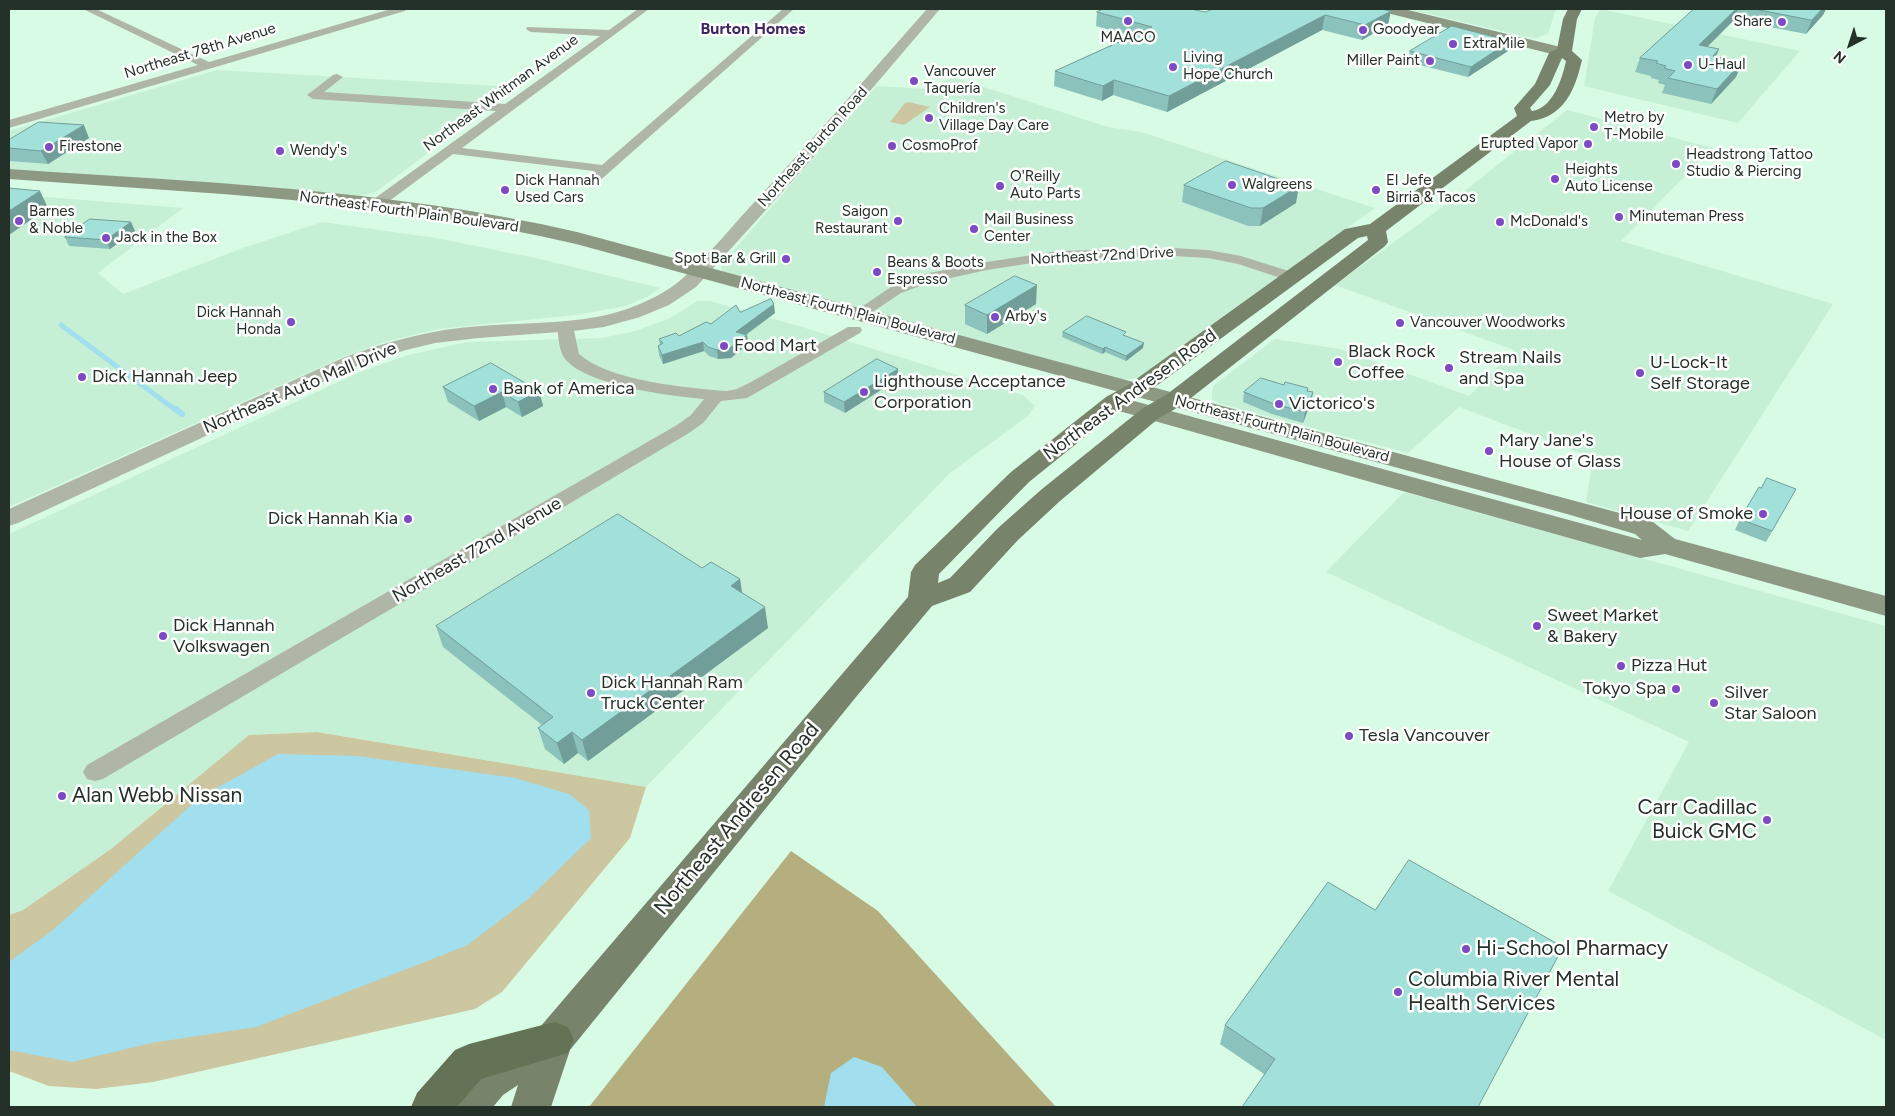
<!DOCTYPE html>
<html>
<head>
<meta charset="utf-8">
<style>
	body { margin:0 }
	#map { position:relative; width:1895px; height:1116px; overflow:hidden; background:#d8fbe5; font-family:Figtree,sans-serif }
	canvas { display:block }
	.frame { position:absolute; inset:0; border:10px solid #233128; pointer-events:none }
	.north { position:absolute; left:1825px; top:20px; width:50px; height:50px; -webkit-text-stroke:4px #fefefe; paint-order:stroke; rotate:220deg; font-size:14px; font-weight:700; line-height:20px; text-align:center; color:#233128 }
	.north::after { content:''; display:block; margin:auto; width:18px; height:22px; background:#233128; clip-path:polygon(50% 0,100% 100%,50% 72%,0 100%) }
</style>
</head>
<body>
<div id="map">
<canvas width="1895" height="1116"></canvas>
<div class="frame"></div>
<div class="north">N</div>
</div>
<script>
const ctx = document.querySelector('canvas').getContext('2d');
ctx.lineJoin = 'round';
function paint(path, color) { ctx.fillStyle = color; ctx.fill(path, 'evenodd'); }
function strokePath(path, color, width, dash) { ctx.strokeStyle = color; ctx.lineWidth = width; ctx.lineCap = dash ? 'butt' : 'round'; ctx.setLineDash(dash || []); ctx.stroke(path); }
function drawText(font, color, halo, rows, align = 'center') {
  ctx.font = font + ' Figtree,sans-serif'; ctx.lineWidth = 5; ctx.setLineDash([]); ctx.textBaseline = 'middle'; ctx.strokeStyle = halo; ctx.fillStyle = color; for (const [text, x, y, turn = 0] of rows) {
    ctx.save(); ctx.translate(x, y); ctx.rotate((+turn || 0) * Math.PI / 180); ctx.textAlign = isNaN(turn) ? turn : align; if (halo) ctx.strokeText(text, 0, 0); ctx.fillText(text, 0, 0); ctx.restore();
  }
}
paint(new Path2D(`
	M1408,9H1556L1548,34L1536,38L1522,36Z
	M1600,9L1800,51L1738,123L1584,86L1595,18Z
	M217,70L516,87L377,191L361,196L9,170V131Z
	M953,77L1108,127L1141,132L1375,208L1143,376L1132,379H1121L724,272L721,268L723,263L876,86L928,89Z
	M1567,110L1713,148L1621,241L1833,304L1688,531L1586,502L1593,458L1459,407L1408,453L1221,404L1212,399V391L1214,385L1275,339L1340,349L1469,396L1514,350L1335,285L1467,189Z
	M9,194L183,208L98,273L123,294L240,249L322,222L436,238L540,259L660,288L649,296L626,306L576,315L439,329L388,341L343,357L9,507Z
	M698,301H710L802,327L1023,395L1035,406L1028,416L950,473L646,787L317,732L250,735L111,849L23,910L9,915V534L360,372L408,355L467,342L602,338L635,331L668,319Z
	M1404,492L1886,626V1040L1608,891L1689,742L1326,572Z`), '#c6f0d6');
paint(new Path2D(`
	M908,102L930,107L904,125L890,122L905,103Z
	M317,732L646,787L630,838L502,992L475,1009L153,1082L96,1089L49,1086L9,1071V915L23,910L111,849L249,735Z`), '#ccc7a1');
paint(new Path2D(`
	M791,851L878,911L1056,1107H589Z`), '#b5ae7e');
paint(new Path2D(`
	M278,754L357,756L515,778L569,794L589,810L591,838L528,899L466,946L256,1027L151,1043L72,1062L9,1050V962L53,930L199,798Z
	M854,1057L882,1067L917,1107H824L831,1073Z`), '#a2dfee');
strokePath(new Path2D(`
	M61,325L177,411`), '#a2dfee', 5);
strokePath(new Path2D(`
	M176,409L182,414`), '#a2dfee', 6);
paint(new Path2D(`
	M83,9H96L209,62L391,9H406L405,11L9,128V120L198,65Z
	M638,9H649L462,148L602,165L783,9H794L596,184H586L584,181L594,171L453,154L381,207H371L369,204L371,201L496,111L313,99L307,95L333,75L337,74L343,77L324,92L505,104L600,36L531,32L526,29L527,27L609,30Z
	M1173,248L1208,250L1241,256L1298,274L1301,277L1298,280L1293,282L1238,264L1208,258L1173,256L1058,259L987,270L928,283L901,293L865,317H853L851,314L891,287L924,274L987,262L1058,251Z
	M565,321L571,323L573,326L579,354C609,381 687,388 727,391L737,389L751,382L848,327H860L862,330L860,333L747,398L721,401L703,423L689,433L103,779L95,781L87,779L83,772L87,765L677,425L691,415L704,399C670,396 592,386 568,362C558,353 559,338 557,326L559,323Z`), '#afb6a8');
paint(new Path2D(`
	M927,9H940L805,167L696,287L669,305L640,317L604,327L573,331L479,338L435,343L406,350L359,365L18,523L9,526V509L345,357C389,341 433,329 481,326C529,322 581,325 627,309C646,302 668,292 683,278C710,254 734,224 758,198C816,136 871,72 927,9Z`), '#afb6a8');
paint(new Path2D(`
	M1381,9H1404L1569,49L1572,52L1569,55L1564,57L1383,12Z
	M9,169C199,182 391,189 577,232L1653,522L1675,539L1886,596V616L1665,554L1640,558L1119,411L1115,406L1119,401L1127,399L1642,540L1635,534L1567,514L576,244C391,200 198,193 9,179Z`), '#8e9984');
paint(new Path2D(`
	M1568,9H1582L1577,19L1572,51L1582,60C1575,90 1564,117 1531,121L1386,231L1388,242L1385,246L1182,405L1159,418L1060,501L1018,540L970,592L932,606L856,697L570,1050L551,1107H511L518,1085L503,1095L493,1107H447C461,1067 506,1048 540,1027L908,597L911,572L915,565L1011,472L1106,397L1128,385L1345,229L1370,224L1517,116L1514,108L1535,84L1549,53L1557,49L1563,19ZM1562,58L1566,61C1562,79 1553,108 1532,111L1530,108L1550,85ZM1367,236L1368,240L1166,395L1143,408L1042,489L998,528L950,578L938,583L939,574L1029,482L1122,407L1144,395L1358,238Z`), '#77846b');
paint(new Path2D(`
	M554,1022L568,1027L574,1040L568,1053L481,1079L457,1107H411L417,1093L455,1050L469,1044Z`), '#647255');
paint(new Path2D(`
	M1380,9L1388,25L1362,40L1322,30L1167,112L1113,95L1102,101L1054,86L1055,71L1131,36L1096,26L1097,12H1205Z
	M1694,9H1826L1823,15L1806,34L1734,20L1707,47L1716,57L1742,62L1736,77L1711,104L1662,93L1665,85L1658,83L1659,80L1651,78V76L1635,72L1640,58Z
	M1510,41L1508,51L1468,77L1407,62L1410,51Z
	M89,138L48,164L9,161V140Z
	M1184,185L1296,203L1260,226H1248L1182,202Z
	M131,222L135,231L110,249L69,246L65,237Z
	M1036,304L987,334L965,324V305Z
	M740,312L775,313L746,335H747L748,344L731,358L718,359L709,356L704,351L663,364L659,355L658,346L660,345L659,339L679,336Z
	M1063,332L1126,336L1143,348L1126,361L1105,352L1102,354L1062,337Z
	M898,369V379L845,413L824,402V392Z
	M1284,385L1308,388V391L1313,392L1311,402L1303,423L1272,414L1243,402L1244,392Z
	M443,387L539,391L543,406L522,417L506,407L479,421L448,402Z
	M1796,489L1766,542L1735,530L1740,519Z
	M702,568L740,579L742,593L768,628L588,761L578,753L564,764L545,749L538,728L542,725L443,647L436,626Z
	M1225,1025L1478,1107L1264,1074L1220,1044Z`), '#8bc2bb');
paint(new Path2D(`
	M1736,9H1738L1734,20L1694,60L1699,45Z
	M1822,9H1826L1823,15L1806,34L1812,20Z
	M1391,11L1388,25L1362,40L1365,25Z
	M1325,15L1322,30L1167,112L1169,96Z
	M1510,41L1508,51L1468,77L1471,67Z
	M1719,49L1713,64V56Z
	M1742,62L1736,77L1711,104L1717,89Z
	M1114,80L1113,95L1102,101L1103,86Z
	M84,125L89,138L48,164L41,151Z
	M1299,186L1296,203L1260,226L1263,208Z
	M40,191L48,208L9,235V211Z
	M131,222L135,231L110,249L106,240Z
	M1037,285L1036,304L987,334V315Z
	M774,304L775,313L737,341L736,332Z
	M747,335L748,344L731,358L718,359L717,350Z
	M703,342L704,351L663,364L662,355Z
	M1144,343L1143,348L1126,361V356Z
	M1105,347V352L1102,354L1103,349Z
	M898,369V379L845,413L844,402Z
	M539,391L543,406L522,417L518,402Z
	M502,392L506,407L479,421L474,406Z
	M1313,392L1311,402L1303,423L1305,412Z
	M740,579L743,600L731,586Z
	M765,607L768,628L588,761L582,740Z
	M572,732L578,753L564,764L557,743Z`), '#719e98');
const building = new Path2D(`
	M1103,9H1191L1205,12L1213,9H1380L1391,11L1365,25L1325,15L1169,96L1114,80L1103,86L1055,71L1152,27L1097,12Z
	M1694,9H1736L1699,45L1719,49L1713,56L1742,62L1717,89L1668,78L1675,71L1664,68L1666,66L1656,63L1658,61L1640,58Z
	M1755,9H1822L1812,20Z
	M1452,26L1510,41L1471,67L1410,51Z
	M39,122L84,125L41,151L9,148V140Z
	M1226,161L1299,186L1263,208H1251L1184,185Z
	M9,188L40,191L9,211Z
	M90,219L131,222L106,240L65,237Z
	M1015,276L1037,285L987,315L965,305Z
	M771,299L774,304L736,332L747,335L730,348L717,350L708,347L703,342L662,355L658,346L663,343L659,339L676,333L679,336L706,322L711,324L736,305L740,312Z
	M1087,316L1126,332L1123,335L1144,343L1126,356L1105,347L1103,349L1063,332Z
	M877,359L898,369L844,402L824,392Z
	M491,363L539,391L518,402L502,392L474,406L443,387Z
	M1261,378L1284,385L1285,382L1308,388L1307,391L1313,392L1305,412L1274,404L1244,392Z
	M1767,478L1796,489L1772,531L1740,519L1759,487L1761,488Z
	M618,514L702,568L711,562L740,579L731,586L765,607L582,740L572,732L557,743L538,728L553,717L436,626Z
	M1409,860L1563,947L1478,1107H1242L1275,1059L1225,1025L1328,882L1375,910Z`);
paint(building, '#a2e1d9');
strokePath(building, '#719e98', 1);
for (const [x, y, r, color] of [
	[1128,21,5,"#7c4ac2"],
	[1782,22,5,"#7c4ac2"],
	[1363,30,5,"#7c4ac2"],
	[1453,44,5,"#7c4ac2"],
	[1430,61,5,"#7c4ac2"],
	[1688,65,5,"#7c4ac2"],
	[1173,67,5,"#7c4ac2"],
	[914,81,5,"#7c4ac2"],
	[929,118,5,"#7c4ac2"],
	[1594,127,5,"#7c4ac2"],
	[1588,144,5,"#7c4ac2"],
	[892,146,5,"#7c4ac2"],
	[49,147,5,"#7c4ac2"],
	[280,151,5,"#7c4ac2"],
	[1676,164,5,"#7c4ac2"],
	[1555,179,5,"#7c4ac2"],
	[1232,185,5,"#7c4ac2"],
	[1000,186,5,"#7c4ac2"],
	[505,190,5,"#7c4ac2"],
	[1376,190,5,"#7c4ac2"],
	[1619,217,5,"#7c4ac2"],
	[19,221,5,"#7c4ac2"],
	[898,221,5,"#7c4ac2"],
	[1500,222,5,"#7c4ac2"],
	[974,229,5,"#7c4ac2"],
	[106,238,5,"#7c4ac2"],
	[786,259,5,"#7c4ac2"],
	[877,272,5,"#7c4ac2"],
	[995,317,5,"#7c4ac2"],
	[291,322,5,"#7c4ac2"],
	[1400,323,5,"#7c4ac2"],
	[724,346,5,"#7c4ac2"],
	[1338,362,5,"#7c4ac2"],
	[1449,368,5,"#7c4ac2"],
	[1640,373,5,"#7c4ac2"],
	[82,377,5,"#7c4ac2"],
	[493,389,5,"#7c4ac2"],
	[864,392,5,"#7c4ac2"],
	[1279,404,5,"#7c4ac2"],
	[1489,451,5,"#7c4ac2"],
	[1763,514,5,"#7c4ac2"],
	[408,519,5,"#7c4ac2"],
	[1537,626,5,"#7c4ac2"],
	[163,636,5,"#7c4ac2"],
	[1621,666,5,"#7c4ac2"],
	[1676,689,5,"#7c4ac2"],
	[591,693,5,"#7c4ac2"],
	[1714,703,5,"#7c4ac2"],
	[1349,736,5,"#7c4ac2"],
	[62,796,5,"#7c4ac2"],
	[1767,820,5,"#7c4ac2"],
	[1466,949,5,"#7c4ac2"],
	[1398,992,5,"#7c4ac2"]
]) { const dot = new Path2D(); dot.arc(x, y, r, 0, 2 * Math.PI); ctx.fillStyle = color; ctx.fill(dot); strokePath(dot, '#fefefe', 2); }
drawText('15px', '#233128', '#fefefe', [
	["Share",1772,22,"right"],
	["Goodyear",1373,30],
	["MAACO",1128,38,"center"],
	["ExtraMile",1463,44],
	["Living",1183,58],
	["Hope Church",1183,75],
	["Miller Paint",1420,61,"right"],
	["U-Haul",1698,65],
	["Vancouver",924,72],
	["Taquería",924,89],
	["Children's",939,109],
	["Village Day Care",939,126],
	["Metro by",1604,118],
	["T-Mobile",1604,135],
	["Erupted Vapor",1578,144,"right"],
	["CosmoProf",902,146],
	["Firestone",59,147],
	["Wendy's",290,151],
	["Headstrong Tattoo",1686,155],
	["Studio & Piercing",1686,172],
	["Heights",1565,170],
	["Auto License",1565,187],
	["O'Reilly",1010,177],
	["Auto Parts",1010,194],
	["Dick Hannah",515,181],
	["Used Cars",515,198],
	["El Jefe",1386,181],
	["Birria & Tacos",1386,198],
	["Walgreens",1242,185],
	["Barnes",29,212],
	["& Noble",29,229],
	["Saigon",888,212,"right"],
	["Restaurant",888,229,"right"],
	["Minuteman Press",1629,217],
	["Mail Business",984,220],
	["Center",984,237],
	["McDonald's",1510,222],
	["Jack in the Box",116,238],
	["Spot Bar & Grill",776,259,"right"],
	["Beans & Boots",887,263],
	["Espresso",887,280],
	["Dick Hannah",281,313,"right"],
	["Honda",281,330,"right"],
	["Arby's",1005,317],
	["Vancouver Woodworks",1410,323]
], 'left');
drawText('15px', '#233128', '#fefefe', [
	["Northeast 78th Avenue",200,51,-17],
	["Northeast Whitman Avenue",501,93,-36],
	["Northeast Burton Road",813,147,-48],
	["Northeast Fourth Plain Boulevard",409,212,8],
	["Northeast 72nd Drive",1102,256,-3],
	["Northeast Fourth Plain Boulevard",848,311,15],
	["Northeast Fourth Plain Boulevard",1282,429,15]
]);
drawText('bold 16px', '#3e2761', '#fefefe', [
	["Burton Homes",753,29]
]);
drawText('18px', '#233128', '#fefefe', [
	["Food Mart",734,346],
	["Black Rock",1348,352],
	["Coffee",1348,373],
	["Stream Nails",1459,358],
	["and Spa",1459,379],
	["U-Lock-It",1650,363],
	["Self Storage",1650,384],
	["Dick Hannah Jeep",92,377],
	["Lighthouse Acceptance",874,382],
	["Corporation",874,403],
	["Bank of America",503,389],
	["Victorico's",1289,404],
	["Mary Jane's",1499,441],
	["House of Glass",1499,462],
	["House of Smoke",1753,514,"right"],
	["Dick Hannah Kia",398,519,"right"],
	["Sweet Market",1547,616],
	["& Bakery",1547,637],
	["Dick Hannah",173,626],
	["Volkswagen",173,647],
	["Pizza Hut",1631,666],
	["Dick Hannah Ram",601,683],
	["Truck Center",601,704],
	["Tokyo Spa",1666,689,"right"],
	["Silver",1724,693],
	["Star Saloon",1724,714],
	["Tesla Vancouver",1359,736]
], 'left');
drawText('18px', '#233128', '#fefefe', [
	["Northeast Auto Mall Drive",300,388,-23],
	["Northeast Andresen Road",1130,395,-36],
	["Northeast 72nd Avenue",477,550,-30]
]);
drawText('21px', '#233128', '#fefefe', [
	["Alan Webb Nissan",72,796],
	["Carr Cadillac",1757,808,"right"],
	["Buick GMC",1757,832,"right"],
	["Hi-School Pharmacy",1476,949],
	["Columbia River Mental",1408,980],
	["Health Services",1408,1004]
], 'left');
drawText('21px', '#233128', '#fefefe', [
	["Northeast Andresen Road",737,819,-50]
]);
</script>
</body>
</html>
